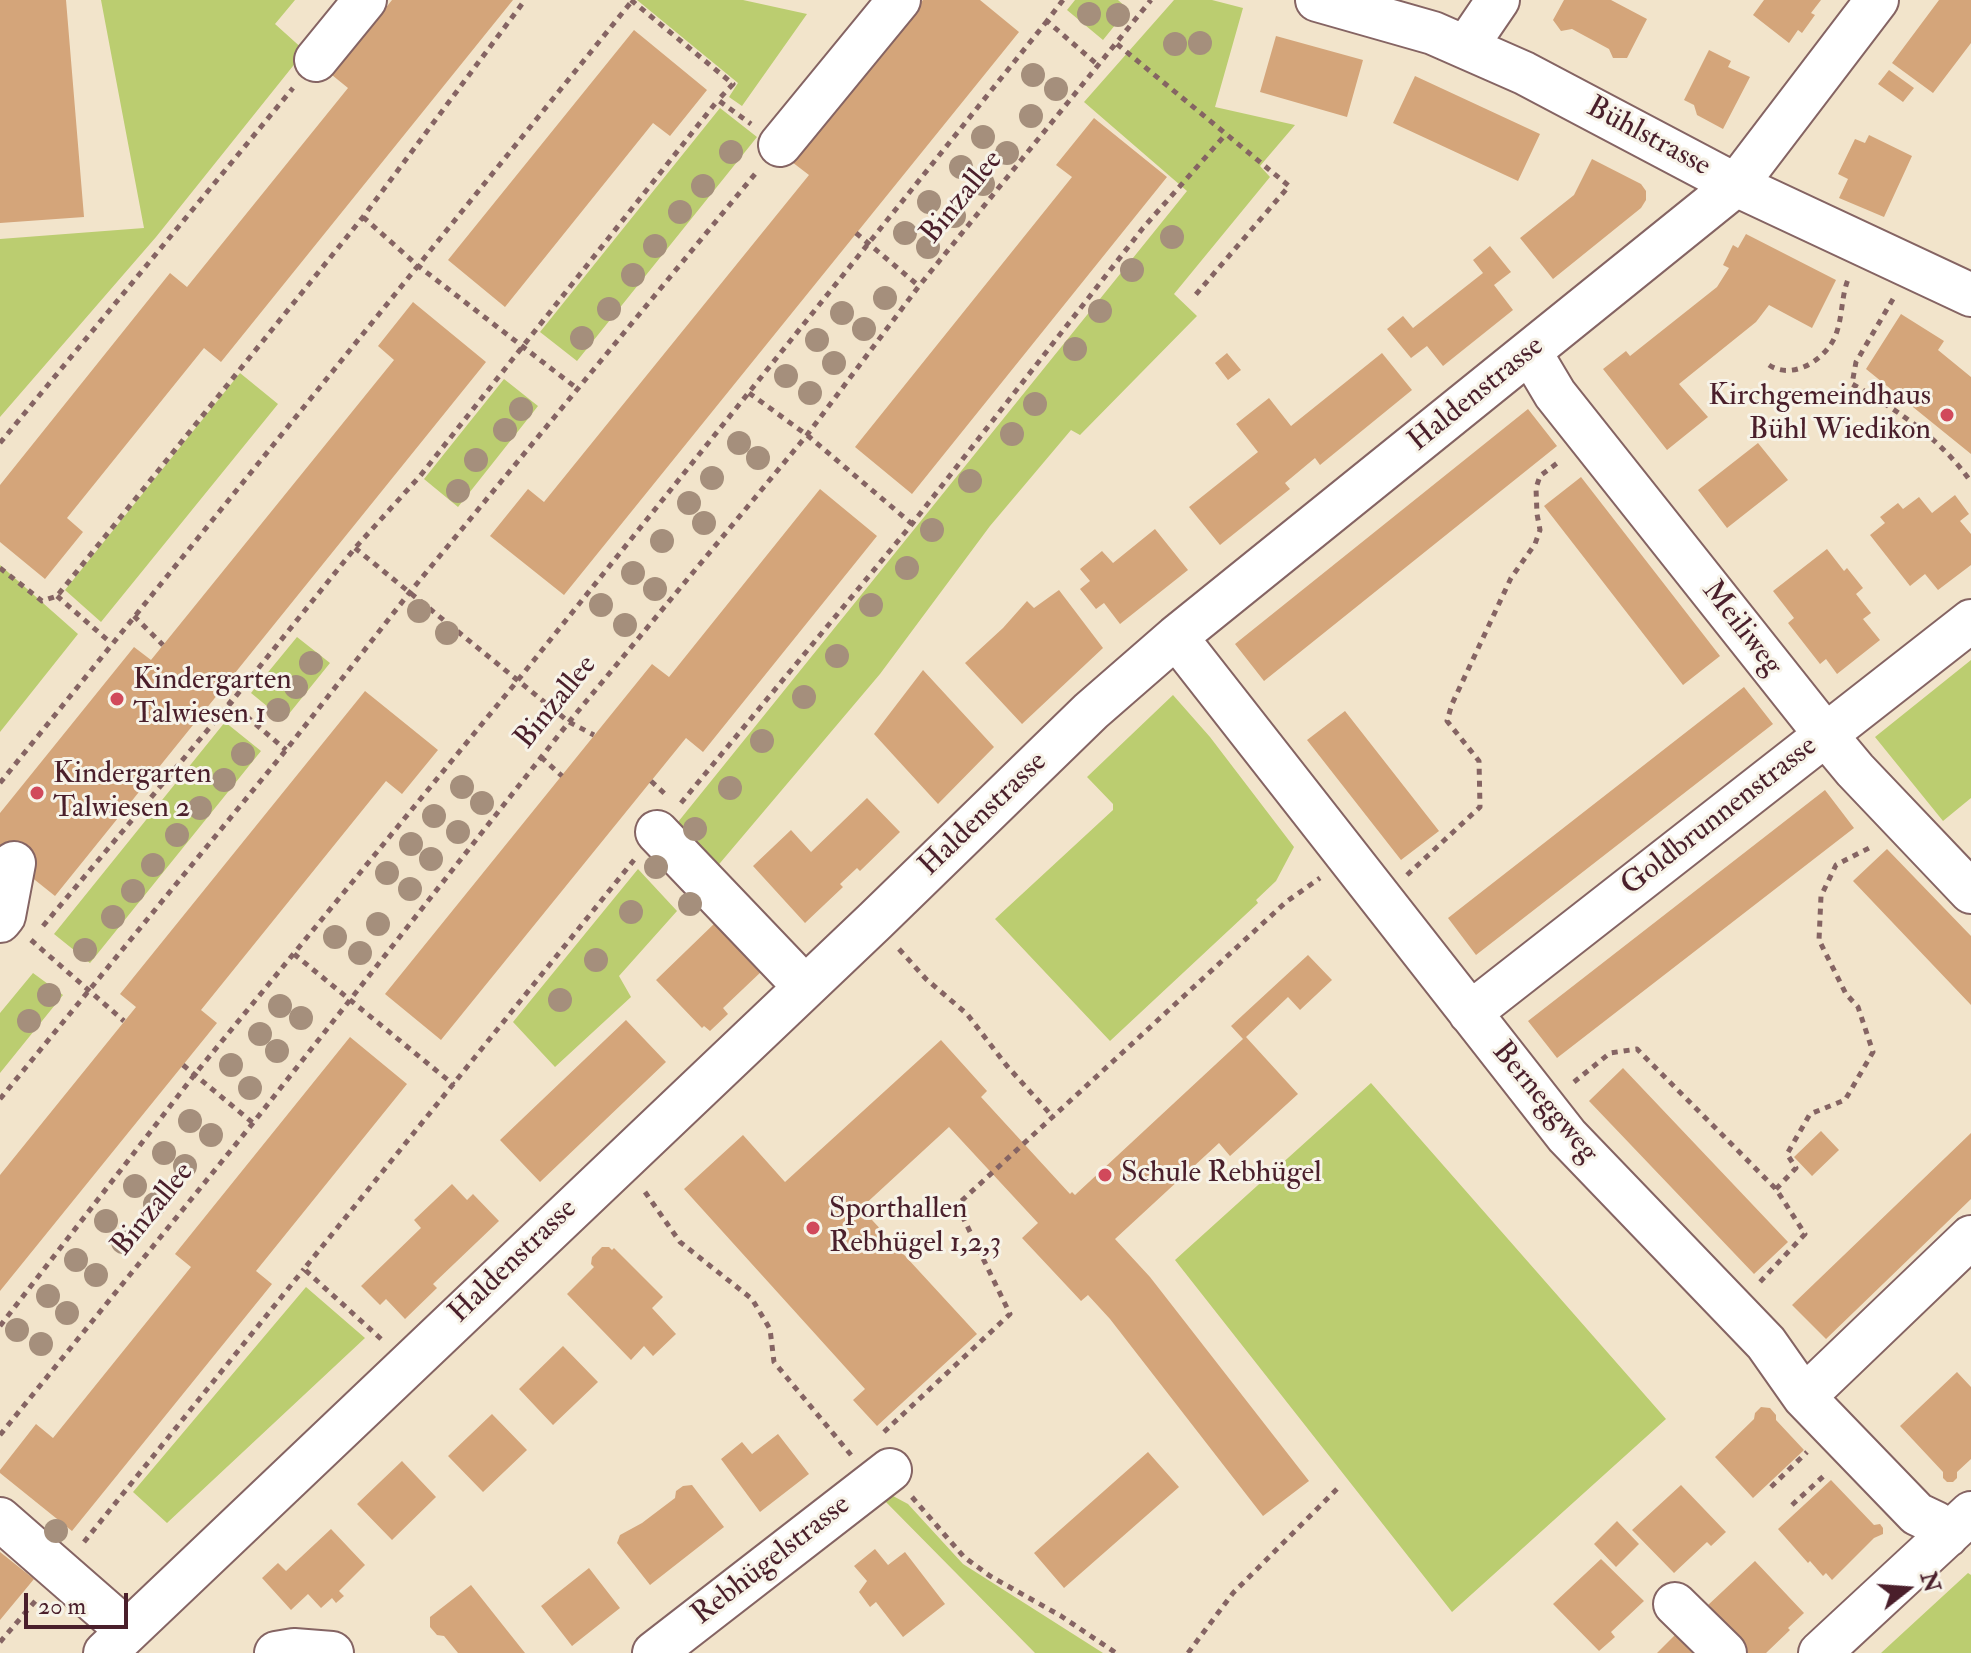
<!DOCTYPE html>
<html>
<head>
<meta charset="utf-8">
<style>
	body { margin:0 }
	#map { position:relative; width:1971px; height:1653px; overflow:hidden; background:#f2e4cb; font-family:"IM FELL Double Pica",serif }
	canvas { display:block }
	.north { position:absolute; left:1867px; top:1549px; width:80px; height:80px; -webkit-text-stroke:6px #f7f3e8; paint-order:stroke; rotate:73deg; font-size:22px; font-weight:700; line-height:32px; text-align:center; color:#4a1f2b }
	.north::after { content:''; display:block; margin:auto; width:28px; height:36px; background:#4a1f2b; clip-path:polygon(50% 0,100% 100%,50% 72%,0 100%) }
	.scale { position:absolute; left:24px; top:1593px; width:104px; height:36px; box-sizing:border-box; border:4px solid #4a1f2b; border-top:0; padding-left:10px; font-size:24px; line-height:28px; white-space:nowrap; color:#4a1f2b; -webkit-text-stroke:6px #f7f3e8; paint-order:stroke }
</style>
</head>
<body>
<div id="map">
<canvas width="1971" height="1653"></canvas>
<div class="north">N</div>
<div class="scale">20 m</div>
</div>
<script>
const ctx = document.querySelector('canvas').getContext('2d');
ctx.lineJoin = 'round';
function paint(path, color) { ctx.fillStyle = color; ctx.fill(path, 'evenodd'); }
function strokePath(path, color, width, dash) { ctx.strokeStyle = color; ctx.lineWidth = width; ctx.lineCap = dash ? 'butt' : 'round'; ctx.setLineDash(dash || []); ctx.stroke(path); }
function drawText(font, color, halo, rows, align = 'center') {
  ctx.font = font + ' "IM FELL Double Pica",serif'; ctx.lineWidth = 6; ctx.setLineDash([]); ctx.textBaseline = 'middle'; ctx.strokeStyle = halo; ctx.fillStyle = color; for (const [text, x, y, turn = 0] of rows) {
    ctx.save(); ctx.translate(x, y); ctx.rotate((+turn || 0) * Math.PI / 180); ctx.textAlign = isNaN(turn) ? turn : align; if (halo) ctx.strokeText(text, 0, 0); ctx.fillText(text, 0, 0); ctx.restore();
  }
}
paint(new Path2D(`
	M101,0H295L275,24L305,51L156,237L0,417V239L144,228Z
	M637,0H743L807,14L742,106L729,97L738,83Z
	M1075,0H1118L1128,9L1103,40L1067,10Z
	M1174,0H1212L1243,8L1215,107L1295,125L1260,166L1270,177L1174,294L1197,316L1080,435L1071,430L990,526L880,674L715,869L674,827L1187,191L1084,102Z
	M720,108L757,137L577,361L540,332Z
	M240,373L278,404L101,622L65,590Z
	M504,379L538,406L458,507L424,479Z
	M0,565L78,634L0,732Z
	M297,637L330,663L284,720L251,693Z
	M1971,660V798L1943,821L1875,737Z
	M1173,695L1210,737L1294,847L1276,881L1256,900L1258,903L1110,1041L995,919L1113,810V804L1087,777Z
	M225,722L261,751L90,963L54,934Z
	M638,869L677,911L619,976L631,997L555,1067L513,1022Z
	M33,973L63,995L0,1073V1013Z
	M1371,1083L1666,1419L1452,1612L1175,1260Z
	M306,1287L365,1338L167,1523L133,1492Z
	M880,1496H893L908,1504L963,1564L1103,1653H1035Z
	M1968,1573L1971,1575V1653H1881Z`), '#bbcd70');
paint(new Path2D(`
	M0,0H66L84,217L0,223Z
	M392,0H513L221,362L204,348L67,518L83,532L45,579L0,542V485L170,273L187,287L348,88L332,75Z
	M923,0H980L1019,32L564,595L490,536L528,489L544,502L809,175L792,162Z
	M1564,0H1611L1647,19L1627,58H1613L1609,49L1572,29L1561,31L1553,20Z
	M1764,0H1821L1811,13L1815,15L1802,33L1798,30L1789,43L1753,15Z
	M1939,0H1971V43L1933,93L1892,63Z
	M634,30L707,90L670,136L653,123L505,307L448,260Z
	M1276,36L1363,60L1347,117L1260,92Z
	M1709,50L1731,61L1728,67L1750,77L1723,129L1697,115L1694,105L1684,100Z
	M1889,70L1914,88L1903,102L1878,84Z
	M1415,76L1540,134L1518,181L1393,123Z
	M1094,118L1167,177L912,494L855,447L1072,177L1056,165Z
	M1869,135L1912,156L1884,217L1839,198L1848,179L1838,174L1855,139L1865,143Z
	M1592,159L1641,184L1646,191V200L1641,208L1553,279L1520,238L1574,195Z
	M1746,234L1836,280L1812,328L1769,305L1756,322L1679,384L1708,417L1667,450L1603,369L1626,351L1630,356L1717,287L1729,268L1723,265L1733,245L1738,248Z
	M1490,246L1511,272L1494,285L1513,310L1443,366L1427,346L1411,358L1387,329L1403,316L1413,328L1483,273L1473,260Z
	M413,302L486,362L55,896L0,852V813L134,647L151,660L394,360L378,346Z
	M1901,314L1944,341L1938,350L1971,377V454L1866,369Z
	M1227,353L1241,370L1228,380L1215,363Z
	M1382,353L1412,390L1320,465L1315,458L1285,483L1290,489L1220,545L1189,507L1258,452L1236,424L1269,398L1291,426Z
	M1528,409L1557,446L1264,681L1235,644Z
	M1758,443L1788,480L1727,528L1698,490Z
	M1581,477L1720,656L1683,685L1544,506Z
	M820,489L877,536L703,752L686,738L441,1040L385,994L652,664L669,677Z
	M1955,495L1969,514L1960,521L1971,534V565L1938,590L1925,574L1910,586L1870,535L1885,523L1880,517L1898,503L1903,509L1919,497L1932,513Z
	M1155,529L1188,570L1120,624L1104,603L1096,609L1080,589L1090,581L1080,569L1102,551L1113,563Z
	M1827,549L1844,571L1847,568L1863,588L1856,594L1871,613L1863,619L1880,640L1837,674L1826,659L1820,664L1788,623L1794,618L1773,591Z
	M1059,590L1103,648L1022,724L965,663L1003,628L1027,601L1034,608Z
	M923,670L994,747L938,804L874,734Z
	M1744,687L1773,724L1476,955L1448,918Z
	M365,691L438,750L402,794L386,781L201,1010L217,1023L0,1291V1175L136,1007L120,994Z
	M1345,711L1439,831L1401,860L1307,740Z
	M1825,790L1854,828L1557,1058L1528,1021Z
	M867,798L900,832L860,871L857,868L840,884L843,887L805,923L753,866L791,830L811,852Z
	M1887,849L1971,936V1005L1853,881Z
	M717,921L763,970L723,1008L728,1014L710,1031L704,1026L702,1028L656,980Z
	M1308,955L1332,980L1300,1010L1288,997L1246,1037L1298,1094L1230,1156L1219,1143L1115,1239L1150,1277L1309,1481L1263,1516L1110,1319L1088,1295L1081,1301L1022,1238L1038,1223L949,1127L861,1208L977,1334L877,1426L853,1400L865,1389L684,1189L743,1135L785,1182L941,1040L987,1091L981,1097L1070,1194L1072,1192L1075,1195L1243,1039L1231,1026Z
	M626,1020L666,1062L540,1182L500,1140Z
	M350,1037L407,1084L256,1271L272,1284L72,1531L0,1473V1470L36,1424L53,1438L191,1267L175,1254Z
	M1623,1068L1788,1242L1754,1274L1589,1101Z
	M1821,1131L1839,1150L1812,1176L1794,1157Z
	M1971,1133V1199L1826,1339L1792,1305Z
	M452,1184L467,1200L473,1194L499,1221L433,1284L437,1288L405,1319L386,1299L380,1305L361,1286L421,1228L414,1220Z
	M602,1247H609L612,1250L614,1248L663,1297L652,1308L676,1334L653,1356L644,1346L631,1360L567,1294L594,1267L591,1264L592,1257Z
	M563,1346L598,1382L553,1425L519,1389Z
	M1957,1372L1971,1387V1459L1957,1472V1478L1953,1482H1947L1943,1478V1472L1900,1426Z
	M1761,1407L1770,1408L1776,1415V1420L1804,1450L1753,1498L1715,1457L1754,1419L1755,1413Z
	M492,1414L527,1450L483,1492L448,1456Z
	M778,1434L809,1474L760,1512L721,1459L742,1442L752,1454Z
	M1148,1452L1179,1487L1064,1588L1034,1553Z
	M402,1461L436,1497L392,1540L357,1504Z
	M1831,1480L1874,1525L1880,1524L1883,1528V1534L1874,1538L1832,1580L1826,1573L1823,1576L1810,1561L1808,1563L1778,1529Z
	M692,1485L724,1527L650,1585L617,1543L620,1535L642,1523L675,1498L676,1491L683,1486Z
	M1681,1485L1726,1532L1711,1546L1707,1542L1674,1573L1632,1530Z
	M1617,1521L1639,1544L1616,1567L1594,1544Z
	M331,1529L365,1565L339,1591L344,1596L336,1603L332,1598L321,1608L308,1594L291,1610L262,1578L278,1563L286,1571Z
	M875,1549L888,1565L905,1552L945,1604L903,1637L876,1602L870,1607L859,1592L867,1581L854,1566Z
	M0,1552L34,1579L0,1620Z
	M1601,1559L1644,1601L1611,1632L1615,1637L1599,1651L1553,1604Z
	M1755,1561L1804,1613L1788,1628L1790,1630L1766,1653H1748L1707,1606Z
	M589,1568L620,1608L572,1646L541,1606Z
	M471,1585L494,1614L525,1653H458L444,1636L437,1635L430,1627V1617Z
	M1677,1633L1702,1653H1657Z`), '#d4a57a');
const minor = new Path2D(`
	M1317,0L1433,33L1524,73L1736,185L1971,295
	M1466,47L1498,0
	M316,60L365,0
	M780,145L899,0
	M1530,352L1555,394L1825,734L1855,770L1971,892
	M1176,637L1567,1136L1766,1343L1804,1397L1917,1514L1936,1523L1947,1536
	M657,832L805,987
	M0,921L4,916L14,863
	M1470,1013L1971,621
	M1804,1397L1971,1237
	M0,1519L127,1630
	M1675,1604L1725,1653
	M105,1653L875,921L1091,711L1176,637L1736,185L1877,0
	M276,1653L294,1650L332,1653
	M654,1653L890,1470
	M1820,1653L1971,1513`);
strokePath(minor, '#856463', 46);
strokePath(new Path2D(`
	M631,0L733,84L718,100L751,124
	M1063,0L1047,21L1099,66
	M1117,44L1289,186L1192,299
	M363,217L417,265L579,390
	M856,233L919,286
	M1893,299L1856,362L1852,384C1896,409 1941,439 1971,482
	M1769,365C1793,381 1827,359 1836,334C1843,316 1841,295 1849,277
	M749,393L807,435L912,524
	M0,443L293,88
	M355,548L569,722L594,735
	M0,568L42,601L57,596L363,217L525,0
	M57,596L111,643
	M134,616L163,645
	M219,693L286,750
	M541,757L562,776
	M651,781L665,794
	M0,783L632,1
	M681,803L912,524L1143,228L1226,134
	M1407,875L1480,807L1479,761L1447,721L1452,704L1511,578L1535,544L1540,530L1537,514L1536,488L1540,476L1560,461
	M43,926L232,701L355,548L420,476L718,100
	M31,940L124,1021
	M899,949L926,979L967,1014L1007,1066L1053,1117
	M294,954L454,1085
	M183,1065L253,1123
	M1574,1082L1610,1053L1637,1049L1776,1189L1805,1234L1760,1282
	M0,1099L286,750L410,592L755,174
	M1776,1189L1796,1168L1787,1154L1810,1114L1845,1100L1873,1052L1858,1007L1846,994L1819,940L1821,896L1836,865L1873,846
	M645,1192L680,1242L752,1299L770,1329L774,1362L851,1455
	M0,1326L195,1074L518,680L1047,21
	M381,1339L304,1269L634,860
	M884,1432L1010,1314L957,1205L1286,902L1320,878
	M0,1435L253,1123L569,722L807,435L919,286L1151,0
	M1771,1487L1807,1452
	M912,1497L964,1557L990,1576L1061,1616L1116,1653
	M1792,1505L1827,1473
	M84,1542L304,1269
	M0,1642L37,1599
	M1188,1653L1233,1593L1337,1489`), '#856463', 5, [6, 6]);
strokePath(minor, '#fff', 42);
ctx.fillStyle = '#a58f7c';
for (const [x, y] of [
	[1089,14],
	[1118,15],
	[1200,43],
	[1175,44],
	[1033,75],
	[1056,89],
	[1031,116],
	[983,137],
	[731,152],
	[1007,153],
	[961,167],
	[983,184],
	[703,186],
	[929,202],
	[680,212],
	[954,216],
	[905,233],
	[1172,237],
	[655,246],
	[928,247],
	[1132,270],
	[633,275],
	[885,298],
	[609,309],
	[1100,311],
	[842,313],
	[864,329],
	[582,338],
	[817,340],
	[1075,349],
	[834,363],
	[786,376],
	[810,393],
	[1035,404],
	[521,409],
	[505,430],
	[1012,434],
	[739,443],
	[758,458],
	[476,460],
	[712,478],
	[970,481],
	[458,491],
	[689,503],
	[704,523],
	[932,530],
	[662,541],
	[907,568],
	[633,573],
	[655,589],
	[601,605],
	[871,605],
	[419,611],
	[625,625],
	[447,633],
	[837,656],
	[311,663],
	[296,687],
	[804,697],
	[278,710],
	[762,741],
	[243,754],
	[224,780],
	[462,787],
	[730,788],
	[482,803],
	[200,808],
	[434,816],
	[695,829],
	[458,832],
	[177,835],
	[411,844],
	[431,859],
	[153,865],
	[656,867],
	[387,873],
	[410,889],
	[133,891],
	[690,904],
	[631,912],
	[113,917],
	[378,924],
	[335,937],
	[85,950],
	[360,953],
	[596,960],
	[49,995],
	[560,1000],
	[280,1006],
	[301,1018],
	[29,1021],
	[260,1034],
	[277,1051],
	[231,1065],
	[250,1088],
	[190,1121],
	[211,1135],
	[164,1153],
	[185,1166],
	[135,1186],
	[155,1204],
	[106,1221],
	[123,1242],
	[76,1260],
	[96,1275],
	[48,1296],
	[67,1313],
	[17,1330],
	[41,1344],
	[56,1531]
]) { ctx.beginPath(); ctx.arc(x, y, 12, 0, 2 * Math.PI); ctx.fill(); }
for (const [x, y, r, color] of [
	[1947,415,8,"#d1495b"],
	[117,699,8,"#d1495b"],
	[37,793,8,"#d1495b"],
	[1105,1175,8,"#d1495b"],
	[813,1228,8,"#d1495b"]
]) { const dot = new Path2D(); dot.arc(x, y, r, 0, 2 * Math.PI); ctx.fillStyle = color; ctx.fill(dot); strokePath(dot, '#f7f3e8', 3); }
drawText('30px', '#4a1f2b', '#f7f3e8', [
	["Bühlstrasse",1648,138,28],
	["Binzallee",963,198,-51],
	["Haldenstrasse",1477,395,-39],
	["Meiliweg",1741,629,52],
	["Binzallee",557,703,-51],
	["Haldenstrasse",984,815,-44],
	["Goldbrunnenstrasse",1720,817,-38],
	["Berneggweg",1544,1103,50],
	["Binzallee",154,1210,-51],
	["Haldenstrasse",514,1262,-44],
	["Rebhügelstrasse",772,1561,-38]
]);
drawText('30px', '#4a1f2b', '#f7f3e8', [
	["Kirchgemeindhaus",1931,398,"right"],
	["Bühl Wiedikon",1931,432,"right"],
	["Kindergarten",133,682],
	["Talwiesen 1",133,716],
	["Kindergarten",53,776],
	["Talwiesen 2",53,810],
	["Schule Rebhügel",1121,1175],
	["Sporthallen",829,1211],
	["Rebhügel 1,2,3",829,1245]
], 'left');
</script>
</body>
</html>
